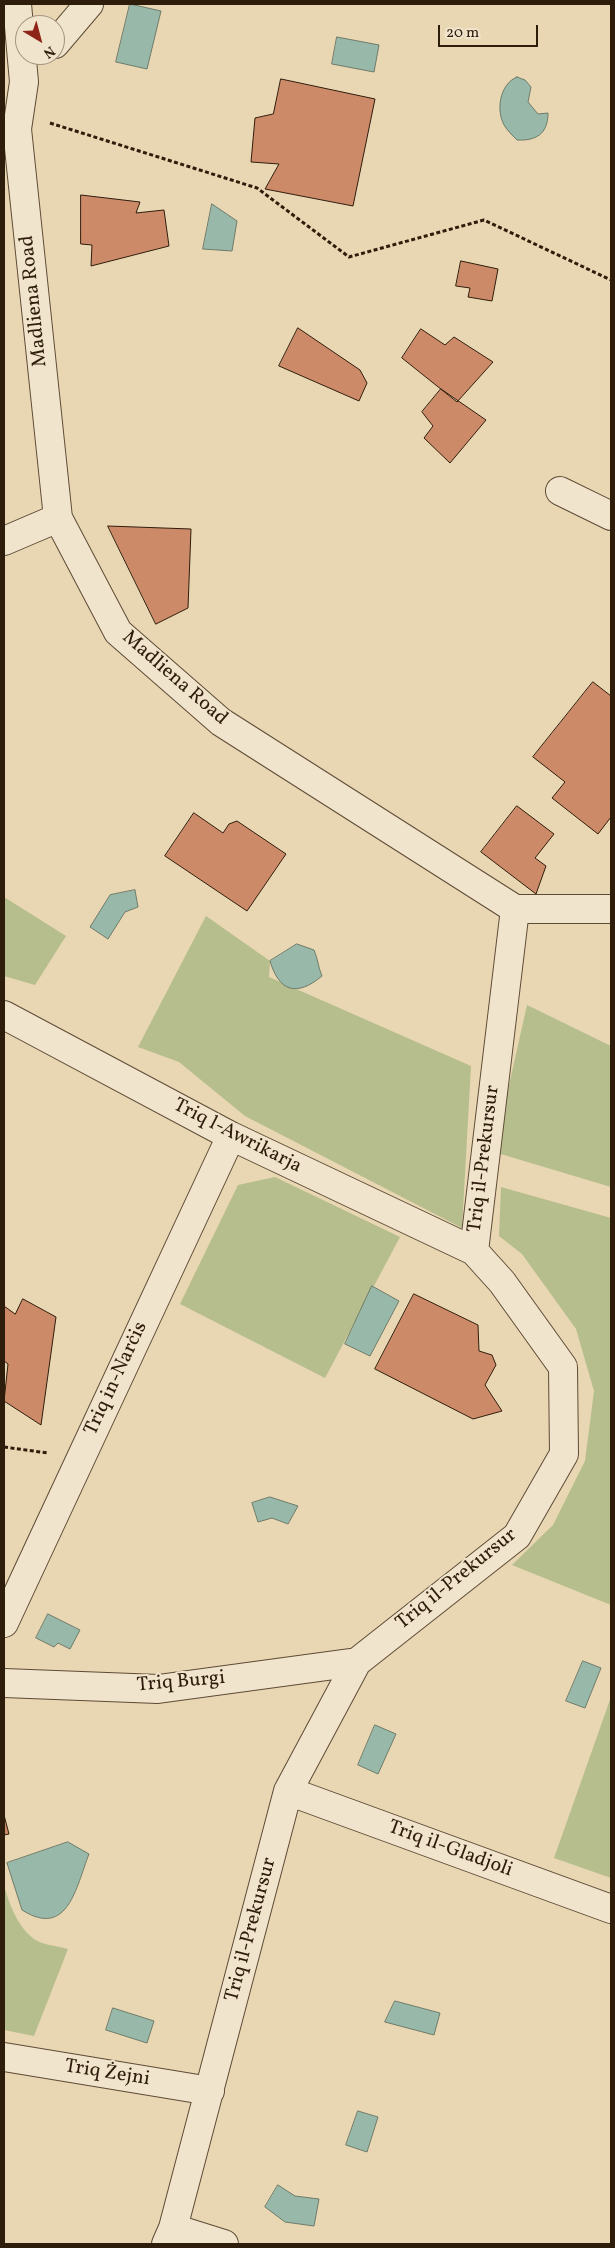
<!DOCTYPE html>
<html>
<head>
<meta charset="utf-8">
<style>
	body { margin:0 }
	#map { position:relative; width:615px; height:2248px; overflow:hidden; background:#e9d6b2; font-family:Vollkorn,serif }
	canvas { display:block }
	.frame { position:absolute; inset:0; border:5px solid #2f1d0c; pointer-events:none }
	.north { position:absolute; left:15px; top:15px; width:50px; height:50px; box-sizing:border-box; background:#f1e4cd; border:1px solid #a39480; border-radius:50%; rotate:143deg; font-size:14px; font-weight:700; line-height:20px; text-align:center; color:#2f1d0c }
	.north::after { content:''; display:block; margin:auto; width:18px; height:22px; background:#8f2418; clip-path:polygon(50% 0,100% 100%,50% 72%,0 100%) }
	.scale { position:absolute; left:438px; top:25px; width:100px; height:22px; box-sizing:border-box; border:2px solid #2f1d0c; border-top:0; padding-left:6px; font-size:15px; line-height:18px; white-space:nowrap; color:#2f1d0c; -webkit-text-stroke:4px #f1e4cd; paint-order:stroke }
</style>
</head>
<body>
<div id="map">
<canvas width="615" height="2248"></canvas>
<div class="frame"></div>
<div class="north">N</div>
<div class="scale">20 m</div>
</div>
<script>
const ctx = document.querySelector('canvas').getContext('2d');
ctx.lineJoin = 'round';
function paint(path, color) { ctx.fillStyle = color; ctx.fill(path, 'evenodd'); }
function strokePath(path, color, width, dash) { ctx.strokeStyle = color; ctx.lineWidth = width; ctx.lineCap = dash ? 'butt' : 'round'; ctx.setLineDash(dash || []); ctx.stroke(path); }
function drawText(font, color, halo, rows, align = 'center') {
  ctx.font = font + ' Vollkorn,serif'; ctx.lineWidth = 4; ctx.setLineDash([]); ctx.textBaseline = 'middle'; ctx.strokeStyle = halo; ctx.fillStyle = color; for (const [text, x, y, turn = 0] of rows) {
    ctx.save(); ctx.translate(x, y); ctx.rotate((+turn || 0) * Math.PI / 180); ctx.textAlign = isNaN(turn) ? turn : align; if (halo) ctx.strokeText(text, 0, 0); ctx.fillText(text, 0, 0); ctx.restore();
  }
}
paint(new Path2D(`
	M4,897L66,936L35,985L4,976Z
	M206,916L270,961L269,977L471,1066L462,1228L245,1116L179,1062L138,1047Z
	M527,1005L611,1046V1187L494,1152Z
	M275,1177L400,1237L325,1378L180,1304L238,1185Z
	M501,1187L611,1218V1605L512,1565L553,1525L585,1461L594,1391L576,1329L522,1254L499,1236Z
	M611,1697V1878L554,1858Z
	M4,1885C9,1904 18,1927 34,1939C42,1945 58,1946 68,1949L34,2036L4,2030Z`), '#b6be8d');
const water = new Path2D(`
	M130,4L161,11L147,69L116,62Z
	M337,37L379,45L374,72L332,64Z
	M517,77L525,80L531,87L528,102L538,114L548,113C548,134 536,141 517,140C513,136 509,132 506,128C495,113 499,84 517,77Z
	M212,204L237,221L232,251L203,249Z
	M135,890L138,907L125,912L108,939L90,927L110,895Z
	M297,944L314,950C318,959 318,967 322,976C297,997 279,992 270,961Z
	M372,1286L399,1301L370,1356L345,1344Z
	M270,1497L298,1506L288,1524L272,1518L258,1522L252,1503Z
	M48,1614L80,1630L70,1649L58,1643L54,1647L36,1638Z
	M583,1661L601,1668L585,1708L566,1701Z
	M375,1725L396,1734L378,1774L358,1765Z
	M68,1842L89,1854C76,1887 68,1939 22,1910L7,1863Z
	M395,2001L440,2013L434,2035L385,2022Z
	M113,2008L154,2021L147,2043L106,2030Z
	M358,2111L378,2117L367,2152L346,2145Z
	M278,2185L295,2196L319,2199L314,2226L285,2222L265,2207Z`);
paint(water, '#98b9a9');
strokePath(water, '#6e7b6a', 1);
const building = new Path2D(`
	M281,79L375,99L353,206L265,189L279,164L251,162L255,118L273,114Z
	M81,195L140,202L136,213L164,210L169,246L91,266L92,245L81,244Z
	M461,261L498,269L492,301L468,297L470,288L456,286Z
	M298,328L360,370L367,383L359,401L279,366Z
	M421,329L445,345L454,337L493,362L457,402L402,358Z
	M441,389L486,420L450,463L424,438L433,426L422,412Z
	M108,526L191,529L188,608L156,624Z
	M593,682L611,696V817L598,834L552,798L565,782L533,757Z
	M517,806L554,834L535,858L546,866L536,894L481,852Z
	M194,813L223,833L229,824L237,821L286,854L247,911L165,856Z
	M414,1294L478,1325L479,1351L492,1355L496,1365L485,1385L502,1411L473,1419L375,1369Z
	M23,1299L56,1317L41,1425L4,1401L8,1364L4,1361V1306L15,1314Z
	M4,1815L9,1834L4,1835Z`);
paint(building, '#cd8a68');
strokePath(building, '#2f1d0c', 1);
const minor = new Path2D(`
	M17,4L24,82L17,129L58,518L118,632L221,722L515,909H611
	M55,44L89,4
	M560,491L611,516
	M4,541L58,518
	M4,1015L231,1136L474,1251
	M4,1623L231,1136
	M4,1683L158,1689L357,1662
	M288,1791L611,1909
	M4,2057L210,2091
	M173,2228L224,2244
	M166,2244L173,2228L288,1791L357,1662L517,1536L564,1454L563,1367L502,1282L474,1251L515,909`);
strokePath(minor, '#5e4b36', 30);
strokePath(new Path2D(`
	M50,123L257,188L349,257L484,220L611,280
	M4,1447L48,1453`), '#2f1d0c', 3, [4, 2.5]);
strokePath(minor, '#f1e4cd', 28);
drawText('20px', '#2f1d0c', '#f1e4cd', [
	["Madliena Road",35,301,-96],
	["Madliena Road",174,679,41],
	["Triq l-Awrikarja",237,1137,27],
	["Triq il-Prekursur",485,1159,-83],
	["Triq in-Narċis",117,1379,-65],
	["Triq il-Prekursur",457,1580,-39],
	["Triq Burgi",181,1683,-5],
	["Triq il-Gladjoli",450,1850,20],
	["Triq il-Prekursur",252,1930,-75],
	["Triq Żejni",107,2074,9]
]);
</script>
</body>
</html>
